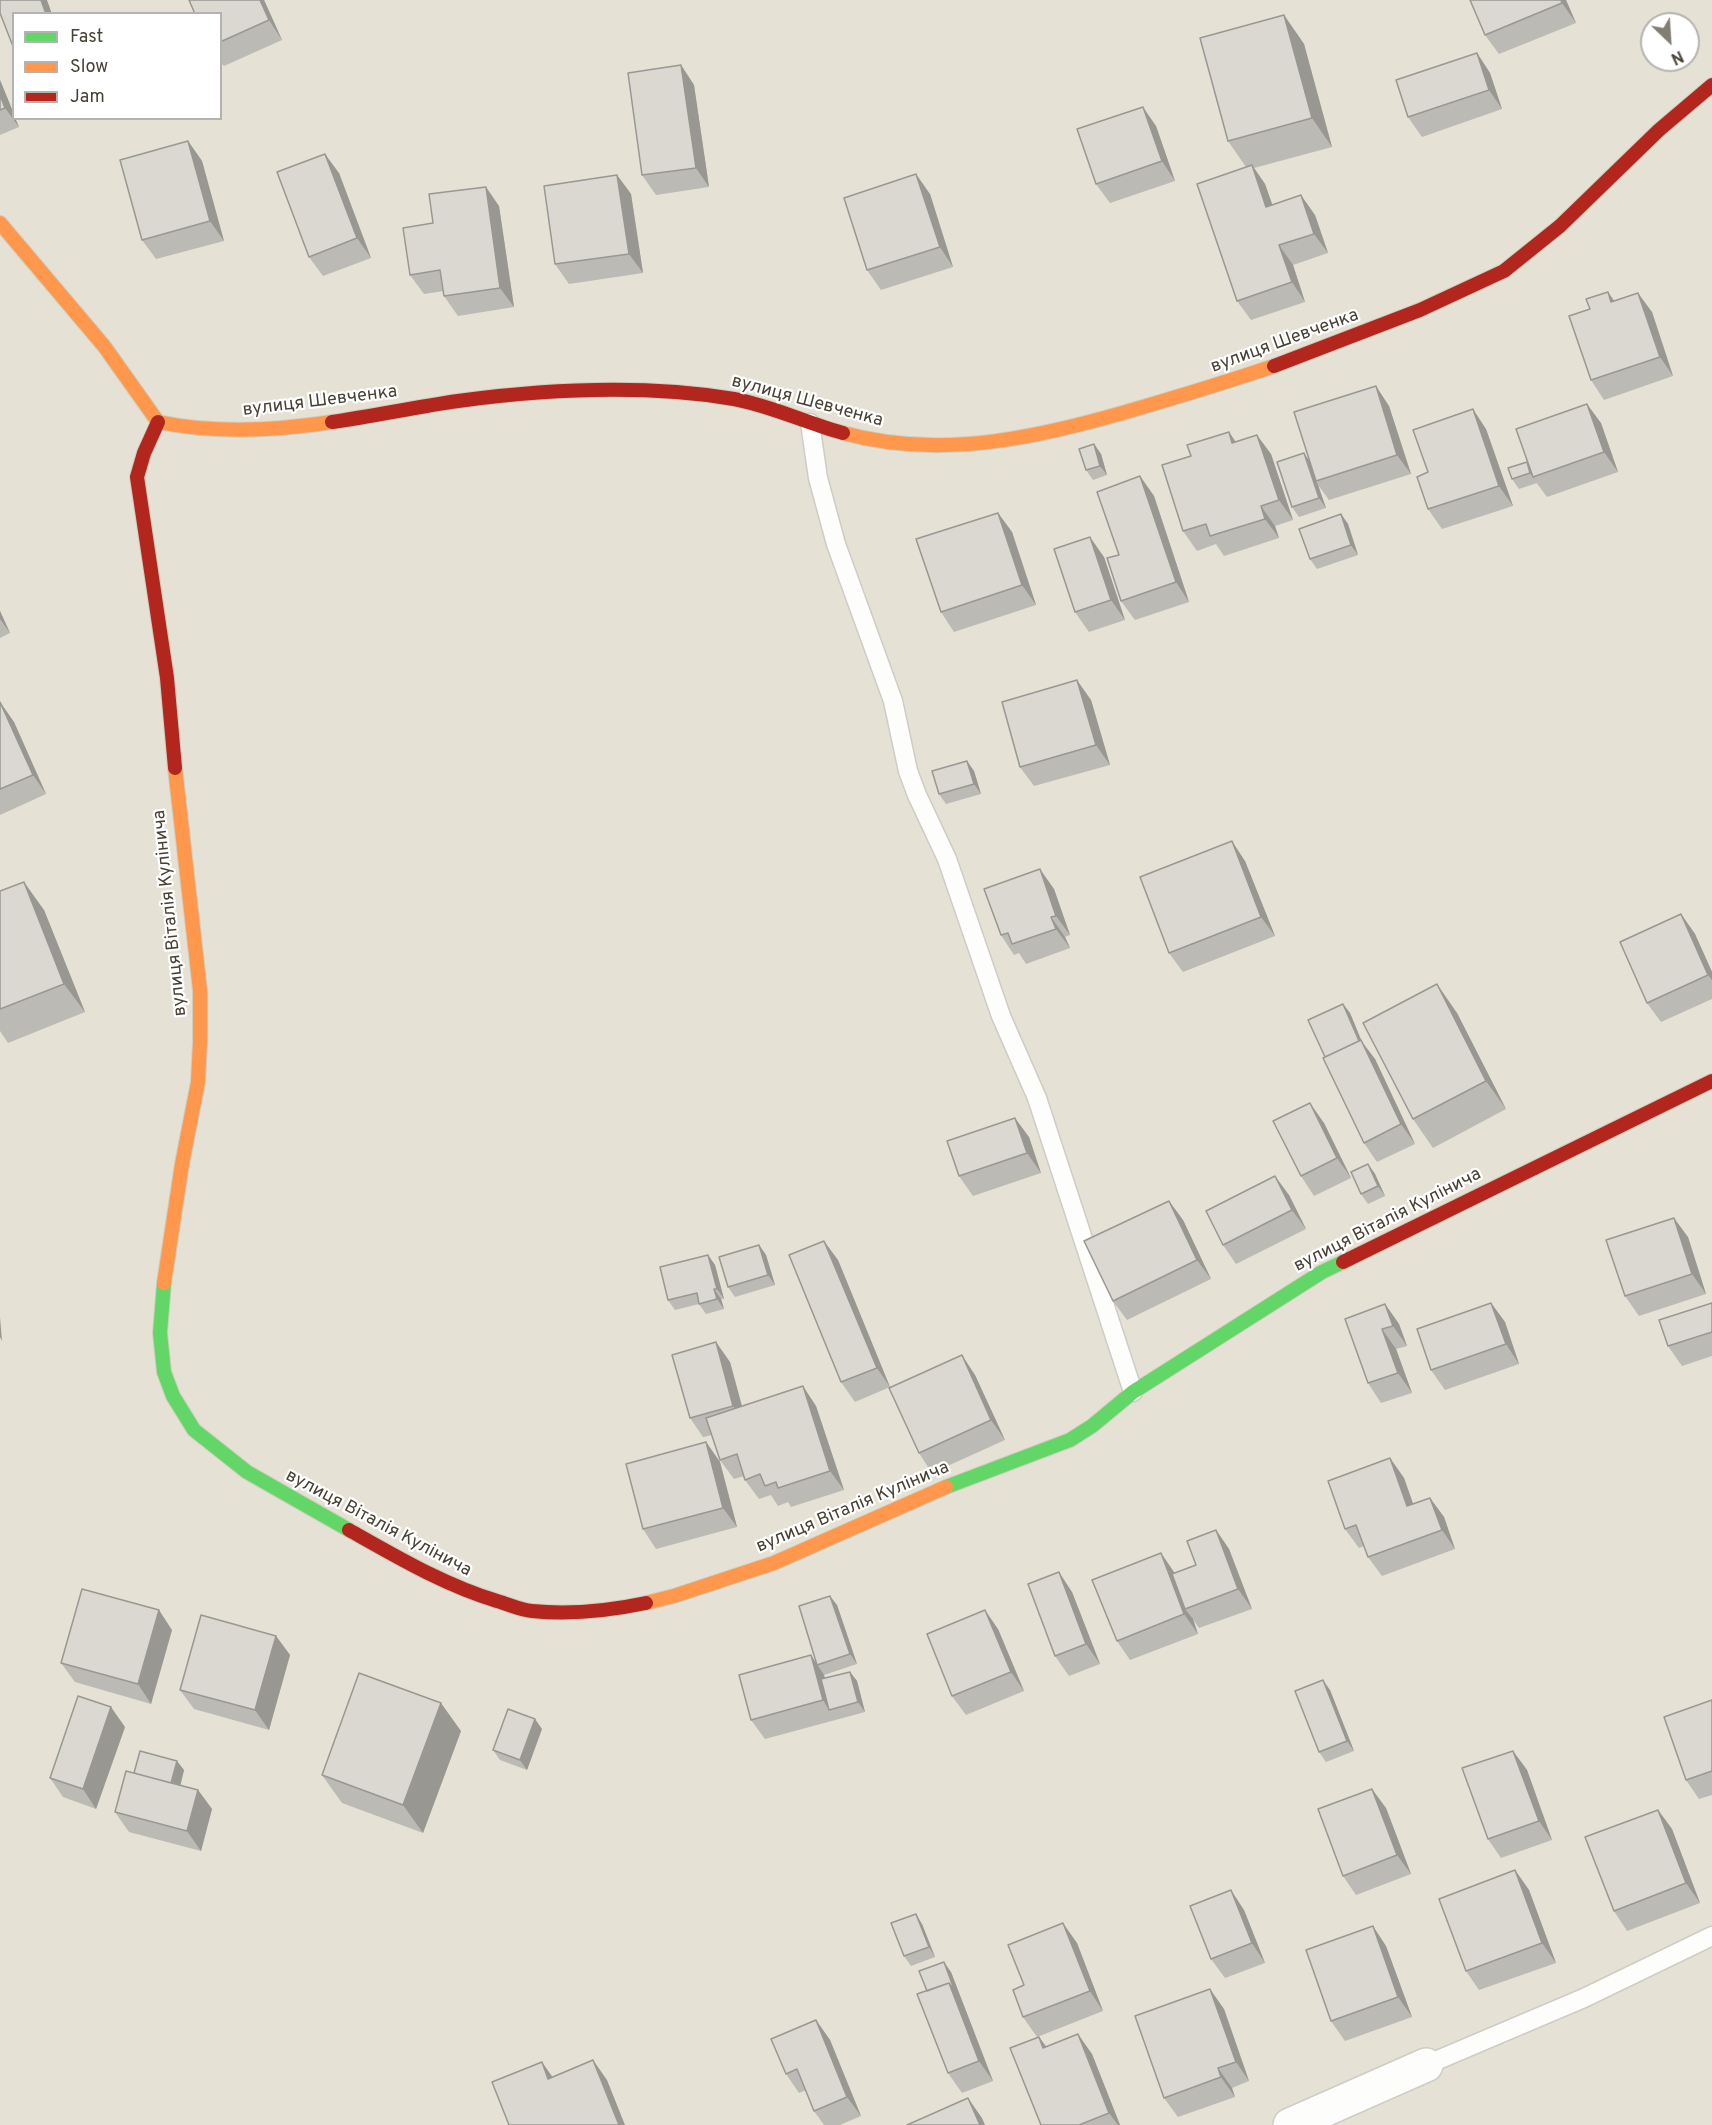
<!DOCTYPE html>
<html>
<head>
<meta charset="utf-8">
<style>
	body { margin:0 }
	#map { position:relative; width:1712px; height:2125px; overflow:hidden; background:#f0efe8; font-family:Overpass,sans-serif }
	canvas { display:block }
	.legend { position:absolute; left:12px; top:12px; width:210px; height:108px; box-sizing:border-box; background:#fff; border:2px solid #b5b3ae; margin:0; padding:8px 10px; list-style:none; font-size:18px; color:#474134 }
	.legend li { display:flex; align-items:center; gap:12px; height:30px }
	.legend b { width:30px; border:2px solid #b5b3ae }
	.north { position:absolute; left:1640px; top:12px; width:60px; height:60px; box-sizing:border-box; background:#fff; border:2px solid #b5b3ae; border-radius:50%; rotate:155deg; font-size:16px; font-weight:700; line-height:24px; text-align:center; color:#474134 }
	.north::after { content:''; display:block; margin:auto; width:21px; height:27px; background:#827e73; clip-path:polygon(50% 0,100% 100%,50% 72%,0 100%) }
</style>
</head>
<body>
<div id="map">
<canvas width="1712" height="2125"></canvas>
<ul class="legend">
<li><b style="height:8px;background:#63d668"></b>Fast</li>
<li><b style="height:8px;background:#ff974d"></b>Slow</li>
<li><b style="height:8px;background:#b3261e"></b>Jam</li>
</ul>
<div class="north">N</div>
</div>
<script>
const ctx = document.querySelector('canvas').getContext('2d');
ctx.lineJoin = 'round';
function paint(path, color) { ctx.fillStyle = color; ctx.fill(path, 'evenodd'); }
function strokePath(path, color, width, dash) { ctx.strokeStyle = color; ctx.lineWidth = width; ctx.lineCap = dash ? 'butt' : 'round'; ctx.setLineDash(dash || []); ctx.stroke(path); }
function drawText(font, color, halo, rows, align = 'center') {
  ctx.font = font + ' Overpass,sans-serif'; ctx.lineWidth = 4.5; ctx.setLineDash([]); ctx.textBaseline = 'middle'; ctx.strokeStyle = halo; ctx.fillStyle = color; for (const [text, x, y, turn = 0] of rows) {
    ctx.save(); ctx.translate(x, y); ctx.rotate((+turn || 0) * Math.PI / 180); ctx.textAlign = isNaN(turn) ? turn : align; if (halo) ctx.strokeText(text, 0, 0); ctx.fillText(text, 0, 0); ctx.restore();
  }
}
paint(new Path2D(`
	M0,0H1712V2125H0ZM14,14H220V118H14ZM1652,24H1688V60H1652Z`), '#e5e2d5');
const lane = new Path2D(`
	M810,423L818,478L836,544L893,701L908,771L917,795L947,859L1001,1016L1037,1098L1133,1392
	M1426,2065L1584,1998L1712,1936`);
const street = new Path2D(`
	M1290,2125L1426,2065`);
const fast = new Path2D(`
	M164,1283L160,1333L164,1372L173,1396L194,1430L247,1472L349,1530
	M946,1487L1070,1440L1092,1426L1133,1392L1322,1272L1343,1262`);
const slow = new Path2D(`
	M0,223L104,346L158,422C216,434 274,431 332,422
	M843,433C943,461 1046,436 1143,407C1187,394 1230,381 1274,366
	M164,1283L182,1164L198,1082L200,1042V990L175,768
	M646,1603L674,1596L774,1563L946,1487`);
const jam = new Path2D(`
	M1274,366L1420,310L1504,271L1560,226L1659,130L1712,85
	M158,422L144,453L137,477L167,678L175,768
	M332,422C374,416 416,407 458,401C548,389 643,384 734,399C772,406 806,423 843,433
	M1343,1262L1712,1081
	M349,1530C397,1557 444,1585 497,1601C508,1604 520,1610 532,1611C571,1615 608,1611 646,1603`);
strokePath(lane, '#ceccc5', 21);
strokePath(street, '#ceccc5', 36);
strokePath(fast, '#d0cebe', 16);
strokePath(slow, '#d0cebe', 16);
strokePath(jam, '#d0cebe', 16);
strokePath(lane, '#fdfdfc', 18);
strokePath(street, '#fdfdfc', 33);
strokePath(fast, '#63d668', 14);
strokePath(slow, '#ff974d', 14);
strokePath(jam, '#b3261e', 14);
paint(new Path2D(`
	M189,0H264L282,40L224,66L220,62V14Z
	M1470,0H1566L1576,23L1499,54L1485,35Z
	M1284,15L1304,44L1332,147L1254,168L1265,184L1272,205L1315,215L1328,253L1293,265L1305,302L1251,320L1237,301L1246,167L1228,141Z
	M1477,53L1490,73L1502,109L1422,137L1408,117Z
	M681,65L694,85L709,187L656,195L642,175Z
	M0,80L19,127L0,135Z
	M1156,126L1175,181L1110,203L1096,184Z
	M188,141L202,161L224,241L156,259L142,240Z
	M339,173L371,258L323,276L309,257Z
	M617,175L631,194L643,273L569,284L555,264Z
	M930,194L953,267L881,290L867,270Z
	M499,206L514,307L458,316L444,296V291L424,294L410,275L433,223Z
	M1608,292L1614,301L1652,312L1673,376L1604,400L1591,380L1590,309Z
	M1389,406L1411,474L1329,500L1318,485L1326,508L1299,517L1292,507L1309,459Z
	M1601,423L1618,472L1547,497L1536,482L1537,483L1519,489L1512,479Z
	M1486,429L1513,506L1442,529L1428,509V472Z
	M1229,432L1236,442L1271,454L1293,520L1275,526L1279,538L1224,556L1216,544L1197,551L1183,531L1191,456Z
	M1094,444L1101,454L1107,475L1093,480L1086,470Z
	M1140,476L1154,496L1189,602L1135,620L1121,601L1119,555Z
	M998,513L1012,532L1036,605L954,632L941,612Z
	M1341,514L1348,524L1358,555L1317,569L1310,559Z
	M1104,557L1125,620L1089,632L1075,612Z
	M0,611L10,633L0,638Z
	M1091,700L1110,765L1034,786L1020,767Z
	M0,702L14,722L46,794L0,815Z
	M967,761L974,771L981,794L946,804L939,794Z
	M1245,861L1275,936L1183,972L1169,953Z
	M1054,889L1070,935L1065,937L1070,948L1026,964L1019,953L1014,955L1001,935Z
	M0,891L44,910L85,1012L8,1043L0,1031Z
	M1681,914L1695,934L1712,972V999L1661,1022L1647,1003Z
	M1343,1004L1350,1013L1362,1042L1375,1059L1415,1144L1377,1162L1364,1143L1325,1057Z
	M1457,1013L1506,1109L1433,1148L1413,1119Z
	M1324,1123L1351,1178L1314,1196L1301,1176Z
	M1029,1137L1041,1173L973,1196L959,1176Z
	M1368,1164L1375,1174L1385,1196L1368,1204L1361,1194Z
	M1289,1195L1306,1229L1236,1264L1223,1245Z
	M1169,1201L1183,1220L1211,1279L1127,1320L1113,1301Z
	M1688,1237L1706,1294L1639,1316L1625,1296Z
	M759,1245L766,1255L775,1285L735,1297L728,1287Z
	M708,1255L715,1265L724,1299H721L724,1309L706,1314L699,1304L675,1310L668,1300Z
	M838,1260L890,1387L855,1402L841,1382Z
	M1491,1303L1505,1322L1519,1364L1445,1390L1431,1370Z
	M1712,1303V1356L1682,1366L1668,1346Z
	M1385,1304L1399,1324L1407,1346L1396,1349L1412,1393L1381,1403L1368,1383Z
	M730,1362L742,1406H816L844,1490L791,1507L788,1502L778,1506L771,1495L759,1499L745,1480L744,1476L734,1479L720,1460L712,1435L703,1437L690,1418Z
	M975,1375L1005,1440L932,1473L919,1453Z
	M706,1442L720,1462L737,1527L656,1549L643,1529Z
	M1390,1458L1404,1478L1413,1504L1430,1498L1444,1517L1455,1549L1382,1576L1368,1557L1364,1546L1359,1548L1345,1529Z
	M1216,1530L1229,1549L1252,1609L1199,1628L1193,1619L1198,1634L1130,1660L1117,1641L1175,1573L1196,1565Z
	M1072,1592L1100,1664L1069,1676L1055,1656Z
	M837,1605L857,1664L824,1675L825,1678L850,1672L857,1681L865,1712L765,1739L751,1720L811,1655L817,1665Z
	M998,1629L1024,1691L966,1715L952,1696Z
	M172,1630L151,1704L75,1682L61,1663Z
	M276,1636L290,1655L269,1730L194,1709L180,1690Z
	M1330,1690L1354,1751L1326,1762L1319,1752Z
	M1712,1700V1795L1699,1799L1686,1780Z
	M125,1727L96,1809L63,1797L50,1778Z
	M542,1729L527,1770L500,1760L493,1750Z
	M461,1731L423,1833L342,1803L322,1775Z
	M1513,1751L1527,1770L1552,1840L1501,1858L1488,1839Z
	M184,1770L180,1785L198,1790L212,1809L201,1851L129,1832L115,1812L134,1773Z
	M1386,1808L1411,1874L1356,1895L1343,1876Z
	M1658,1810L1672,1829L1700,1903L1627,1931L1614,1911Z
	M1515,1870L1529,1890L1556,1963L1479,1990L1466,1971Z
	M1244,1910L1265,1963L1225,1978L1211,1959Z
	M922,1924L935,1957L911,1966L904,1956Z
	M1077,1943L1103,2011L1037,2037L1023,2017L1024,1985Z
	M1386,1946L1412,2017L1345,2041L1331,2021Z
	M951,1972L993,2081L962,2093L948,2073L927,1991Z
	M1224,2009L1249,2081L1232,2088L1235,2097L1178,2117L1164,2098Z
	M816,2020L830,2040L861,2116L840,2125H824L814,2111L806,2090L799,2093L786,2074Z
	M1039,2037L1046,2047L1092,2054L1120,2125H1041Z`), '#bbbab4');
paint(new Path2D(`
	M41,0H47L52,14H46Z
	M260,0H264L282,40L269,20Z
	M1561,0H1566L1576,23L1562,3Z
	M1284,15L1304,44L1332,147L1312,118Z
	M1477,53L1490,73L1502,109L1489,90Z
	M681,65L694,85L709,187L696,168Z
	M0,80L14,114V118H15L19,127L5,108L0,95Z
	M1143,107L1156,126L1175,181L1162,161Z
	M188,141L202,161L224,241L210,221Z
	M325,154L339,173L371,258L357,238Z
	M1252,165L1265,184L1280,226L1266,207Z
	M916,174L930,194L953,267L940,247Z
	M617,175L631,194L643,273L629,254Z
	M486,187L499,206L514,307L500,288Z
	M1301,195L1315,215L1328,253L1314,234Z
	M1279,245L1293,265L1305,302L1292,282Z
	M1608,292L1621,311L1611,302Z
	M1638,293L1652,312L1673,376L1660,357Z
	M1376,386L1389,406L1411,474L1397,455Z
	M1587,404L1601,423L1618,472L1604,452Z
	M1473,409L1486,429L1513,506L1499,486Z
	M1229,432L1242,452L1232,443Z
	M1257,435L1271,454L1293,520L1279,500Z
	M1094,444L1101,454L1107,475L1100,466Z
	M1304,453L1311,463L1316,481L1318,485L1326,508L1319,498Z
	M1527,462L1534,472L1533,477L1537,483L1530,473Z
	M1140,476L1154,496L1189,602L1176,582Z
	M1261,506L1275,526L1279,538L1265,519Z
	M998,513L1012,532L1036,605L1022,585Z
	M1341,514L1348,524L1358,555L1351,545Z
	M1090,537L1104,557L1125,620L1111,600Z
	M0,611L10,633L0,619Z
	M1077,680L1091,700L1110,765L1096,745Z
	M0,702L14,722L46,794L33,775Z
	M967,761L974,771L981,794L974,784Z
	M1232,841L1245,861L1275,936L1261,917Z
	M1040,869L1054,889L1070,935L1056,916Z
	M24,882L44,910L85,1012L64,984Z
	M1681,914L1695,934L1712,972V980L1708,975Z
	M1051,917L1065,937L1070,948L1056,929Z
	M1437,984L1457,1013L1506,1109L1486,1081Z
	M1343,1004L1350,1013L1362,1042L1375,1059L1415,1144L1401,1124L1362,1046Z
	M1310,1103L1324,1123L1351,1178L1337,1158Z
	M1015,1118L1029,1137L1041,1173L1027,1153Z
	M1368,1164L1375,1174L1385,1196L1378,1186Z
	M1275,1176L1289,1195L1306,1229L1292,1210Z
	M1169,1201L1183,1220L1211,1279L1197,1260Z
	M1674,1218L1688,1237L1706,1294L1692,1274Z
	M824,1241L838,1260L890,1387L877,1368Z
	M759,1245L766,1255L775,1285L768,1275Z
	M708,1255L715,1265L724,1299L717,1289Z
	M714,1289L721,1299L724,1309L717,1299Z
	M1491,1303L1505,1322L1519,1364L1506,1344Z
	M1385,1304L1399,1324L1407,1346L1393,1326Z
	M0,1317L2,1341L0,1337Z
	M1382,1329L1396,1349L1412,1393L1398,1373Z
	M716,1342L730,1362L747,1425L733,1406Z
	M962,1355L975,1375L1005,1440L991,1420Z
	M803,1386L816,1406L844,1490L830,1471Z
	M706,1442L720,1462L737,1527L723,1508Z
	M1390,1458L1404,1478L1421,1526L1407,1506Z
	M1430,1498L1444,1517L1455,1549L1442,1530Z
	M1216,1530L1229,1549L1252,1609L1238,1589Z
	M1161,1553L1174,1572L1185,1609L1193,1619L1198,1634L1184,1614Z
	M1059,1572L1072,1592L1100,1664L1086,1644Z
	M830,1596L837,1605L857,1664L850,1654Z
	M159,1610L172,1630L151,1704L138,1684Z
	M985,1610L998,1629L1024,1691L1011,1672Z
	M276,1636L290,1655L269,1730L255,1710Z
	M811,1655L824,1675L833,1708L829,1710L823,1700Z
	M850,1672L857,1681L865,1712L858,1702Z
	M1323,1680L1330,1690L1354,1751L1347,1741Z
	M441,1703L461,1731L423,1833L403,1805Z
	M111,1707L125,1727L96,1809L83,1789Z
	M535,1719L542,1729L527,1770L520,1760Z
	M1513,1751L1527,1770L1552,1840L1539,1821Z
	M177,1761L184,1770L177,1800L170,1790Z
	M1372,1789L1386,1808L1411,1874L1397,1855Z
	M198,1790L212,1809L201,1851L187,1831Z
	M1658,1810L1672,1829L1700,1903L1686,1883Z
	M1515,1870L1529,1890L1556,1963L1542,1943Z
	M1231,1890L1244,1910L1265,1963L1252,1943Z
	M916,1914L922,1924L935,1957L929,1947Z
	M1063,1923L1077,1943L1103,2011L1090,1991Z
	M1373,1926L1386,1946L1412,2017L1398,1997Z
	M944,1962L951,1972L993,2081L979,2061L949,1983Z
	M1210,1989L1224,2009L1249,2081L1236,2062Z
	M816,2020L830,2040L861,2116L847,2097Z
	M1078,2034L1092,2054L1120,2125H1118L1109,2113Z
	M1039,2037L1053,2056L1043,2048Z
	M593,2060L607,2080L625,2125H619Z
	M542,2062L556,2082L548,2079Z
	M1218,2068L1232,2088L1235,2097L1221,2077Z
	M968,2098L982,2118L985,2125H980Z`), '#999792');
const building = new Path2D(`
	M0,0H41L46,14H14V49L0,13Z
	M189,0H260L269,20L220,42V14H195Z
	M1470,0H1561L1562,3L1485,35Z
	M1284,15L1312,118L1228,141L1200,38Z
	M1477,53L1489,90L1408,117L1396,80Z
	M681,65L696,168L642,175L628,73Z
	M0,95L5,108L0,110Z
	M1143,107L1162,161L1096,184L1077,129Z
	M188,141L210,221L142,240L120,160Z
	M325,154L357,238L309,257L277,172Z
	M1252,165L1266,207L1301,195L1314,234L1279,245L1292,282L1237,301L1197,184Z
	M916,174L940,247L867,270L844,198Z
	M617,175L629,254L555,264L544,186Z
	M486,187L500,288L444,296L440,270L410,275L403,228L433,223L429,194Z
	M1608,292L1611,302L1638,293L1660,357L1591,380L1569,316L1590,309L1586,299Z
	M1376,386L1397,455L1316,481L1294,412Z
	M1587,404L1604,452L1533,477L1516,429Z
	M1473,409L1499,486L1428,509L1417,477L1428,472L1413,430Z
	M1229,432L1232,443L1257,435L1279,500L1261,506L1265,519L1210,536L1206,524L1183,531L1162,465L1191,456L1187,445Z
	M1094,444L1100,466L1086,470L1079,449Z
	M1304,453L1319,498L1292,507L1277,462Z
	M1527,462L1530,473L1512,479L1508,468Z
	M1140,476L1176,582L1121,601L1107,558L1119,555L1097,492Z
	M998,513L1022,585L941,612L916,539Z
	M1341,514L1351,545L1310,559L1299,529Z
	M1090,537L1111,600L1075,612L1054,549Z
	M1077,680L1096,745L1020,767L1002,702Z
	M0,702L33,775L0,789Z
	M967,761L974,784L939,794L932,771Z
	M1232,841L1261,917L1169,953L1140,877Z
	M1040,869L1056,916L1051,917L1056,929L1012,944L1008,933L1001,935L984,889Z
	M24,882L64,984L0,1009V891Z
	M1681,914L1708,975L1647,1003L1620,942Z
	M1437,984L1486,1081L1413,1119L1363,1023Z
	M1343,1004L1359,1041L1325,1057L1308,1020Z
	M1361,1040L1401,1124L1364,1143L1323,1058Z
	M1310,1103L1337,1158L1301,1176L1273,1121Z
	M1015,1118L1027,1153L959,1176L947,1141Z
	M1368,1164L1378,1186L1361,1194L1351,1172Z
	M1275,1176L1292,1210L1223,1245L1206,1211Z
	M1169,1201L1197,1260L1113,1301L1084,1241Z
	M1674,1218L1692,1274L1625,1296L1606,1240Z
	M824,1241L877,1368L841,1382L789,1255Z
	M759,1245L768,1275L728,1287L719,1257Z
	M708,1255L717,1289H714L717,1299L699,1304L697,1293L668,1300L660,1267Z
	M1491,1303L1506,1344L1431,1370L1417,1329Z
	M1712,1303V1332L1668,1346L1659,1320Z
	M1385,1304L1393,1326L1382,1329L1398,1373L1368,1383L1345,1319Z
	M716,1342L733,1406L690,1418L672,1355Z
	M962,1355L991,1420L919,1453L889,1388Z
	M803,1386L830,1471L778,1488L776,1482L765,1486L760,1474L745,1480L737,1454L720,1460L706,1418Z
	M706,1442L723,1508L643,1529L626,1464Z
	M1390,1458L1407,1506L1430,1498L1442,1530L1368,1557L1356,1525L1345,1529L1328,1481Z
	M1216,1530L1238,1589L1185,1609L1172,1574L1196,1565L1187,1541Z
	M1161,1553L1184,1614L1117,1641L1092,1580Z
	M1059,1572L1086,1644L1055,1656L1028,1584Z
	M82,1589L159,1610L138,1684L61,1663Z
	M830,1596L850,1654L817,1665L799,1606Z
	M985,1610L1011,1672L952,1696L927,1634Z
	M201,1615L276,1636L255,1710L180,1690Z
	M811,1655L823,1700L751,1720L739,1675Z
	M850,1672L858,1702L829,1710L821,1679Z
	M359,1673L441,1703L403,1805L322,1775Z
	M1323,1680L1347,1741L1319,1752L1295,1691Z
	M78,1696L111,1707L83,1789L50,1778Z
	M1712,1700V1771L1686,1780L1664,1717Z
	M508,1709L535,1719L520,1760L493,1750Z
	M140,1751L177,1761L171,1783L134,1773Z
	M1513,1751L1539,1821L1488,1839L1462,1768Z
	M126,1771L198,1790L187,1831L115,1812Z
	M1372,1789L1397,1855L1343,1876L1318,1809Z
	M1658,1810L1686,1883L1614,1911L1585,1837Z
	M1515,1870L1542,1943L1466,1971L1439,1899Z
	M1231,1890L1252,1943L1211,1959L1190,1906Z
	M916,1914L929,1947L904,1956L891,1923Z
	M1063,1923L1090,1991L1023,2017L1013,1990L1024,1985L1008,1945Z
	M1373,1926L1398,1997L1331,2021L1306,1950Z
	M944,1962L955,1992L949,1983L927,1991L919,1971Z
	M949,1983L979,2061L948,2073L917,1994Z
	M1210,1989L1236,2062L1218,2068L1221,2077L1164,2098L1135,2016Z
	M816,2020L847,2097L814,2111L797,2069L786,2074L771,2039Z
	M1078,2034L1109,2113L1079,2125H1041L1010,2048L1039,2037L1043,2048Z
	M593,2060L619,2125H509L492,2082L542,2062L548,2079Z
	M968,2098L980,2125H907Z`);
paint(building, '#dad8d1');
strokePath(building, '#999792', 1.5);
drawText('18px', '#474134', '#fff', [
	["вулиця Шевченка",1285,342,-20],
	["вулиця Шевченка",320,402,-7],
	["вулиця Шевченка",807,402,15],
	["вулиця Віталія Кулінича",171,913,-96],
	["вулиця Віталія Кулінича",1388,1221,-27],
	["вулиця Віталія Кулінича",853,1508,-23],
	["вулиця Віталія Кулінича",378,1524,28]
]);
</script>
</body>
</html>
